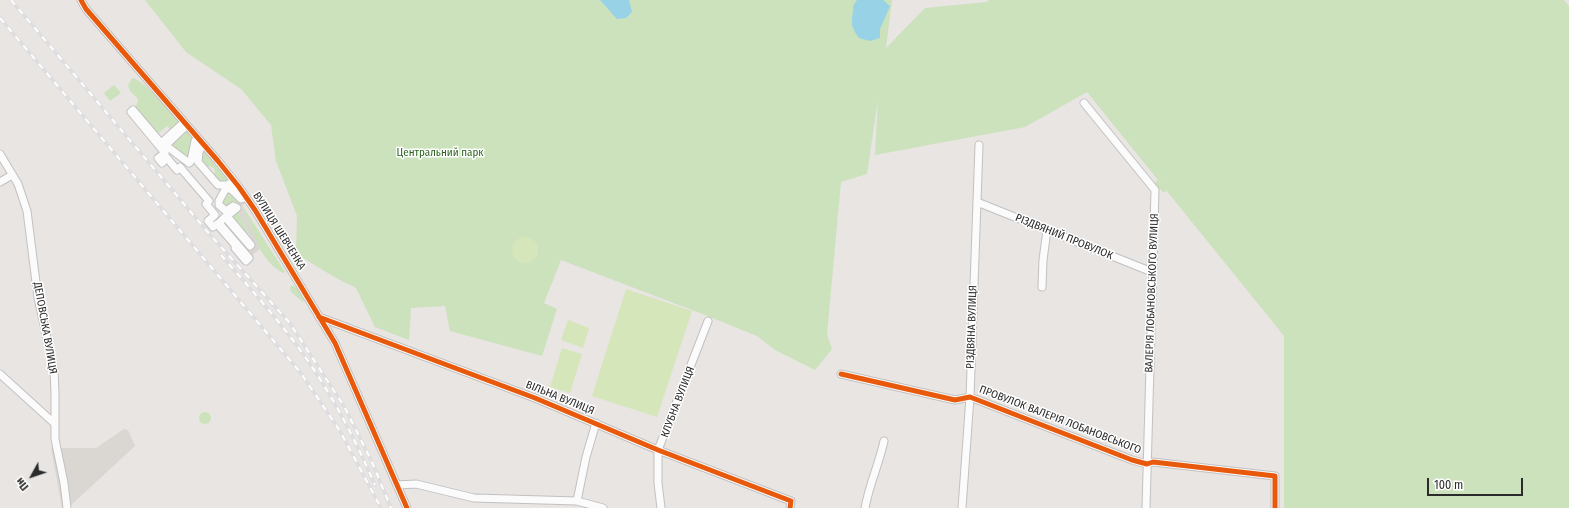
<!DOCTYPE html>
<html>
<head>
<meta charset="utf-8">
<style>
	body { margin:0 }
	#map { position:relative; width:1569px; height:508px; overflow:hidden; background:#e8e5e2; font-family:"Fira Sans Condensed",sans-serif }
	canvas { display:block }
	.north { position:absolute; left:12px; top:456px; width:40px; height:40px; -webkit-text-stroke:3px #fff; paint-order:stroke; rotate:230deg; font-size:11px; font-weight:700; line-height:16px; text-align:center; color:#2b2b2b }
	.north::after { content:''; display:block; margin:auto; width:14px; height:18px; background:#2b2b2b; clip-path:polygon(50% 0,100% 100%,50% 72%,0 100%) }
	.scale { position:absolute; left:1427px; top:478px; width:96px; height:18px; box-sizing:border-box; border:2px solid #2b2b2b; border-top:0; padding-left:5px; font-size:12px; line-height:14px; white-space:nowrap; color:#2b2b2b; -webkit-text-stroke:3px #fff; paint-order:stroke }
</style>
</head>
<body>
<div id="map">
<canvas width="1569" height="508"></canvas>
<div class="north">Пн</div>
<div class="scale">100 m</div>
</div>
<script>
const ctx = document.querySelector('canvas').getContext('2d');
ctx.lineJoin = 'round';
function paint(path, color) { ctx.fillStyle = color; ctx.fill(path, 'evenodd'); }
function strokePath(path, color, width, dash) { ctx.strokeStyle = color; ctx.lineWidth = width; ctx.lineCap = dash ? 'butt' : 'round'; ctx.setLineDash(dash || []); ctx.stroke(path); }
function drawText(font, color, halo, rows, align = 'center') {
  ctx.font = font + ' "Fira Sans Condensed",sans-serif'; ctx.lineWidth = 3; ctx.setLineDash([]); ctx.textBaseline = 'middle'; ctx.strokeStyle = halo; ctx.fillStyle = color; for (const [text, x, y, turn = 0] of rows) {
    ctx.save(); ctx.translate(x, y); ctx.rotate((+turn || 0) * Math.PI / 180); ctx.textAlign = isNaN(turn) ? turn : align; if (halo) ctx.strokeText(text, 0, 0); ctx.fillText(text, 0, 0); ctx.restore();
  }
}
paint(new Path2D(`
	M145,0H892L886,48L925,8L987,2L989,0H1564L1569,6V508H1284V336L1166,190L1164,193L1155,184L1157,180L1162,185L1087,92L1025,127L875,155L878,99L867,174L841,182L827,334L832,349L815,370L775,350L757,336L705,315L561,260L544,303L557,309L542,356L450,331L445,306L411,308L409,340L375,327L356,288L336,278L303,258L296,252L297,216L276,161L271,125L241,89L186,52Z
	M132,78C144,79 172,115 181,125L173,133L167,126L155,136L133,110L137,104L138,99L130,91L128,86Z
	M114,85L121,93L110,101L104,93Z
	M184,128L195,142L191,161L168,147Z
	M201,148L231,183L218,185L214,175L215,171L214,168L209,166L204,170L199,152Z
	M226,188L241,199L236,206L227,210L219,201Z
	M242,205L285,272L283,273C260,261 250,228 242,205Z
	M237,208L253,244L227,216Z
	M293,285C298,288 301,296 304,301L303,302L291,292L290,287Z
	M199 418a6 6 0 1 1 12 0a6 6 0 1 1-12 0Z`), '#cbe2bc');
paint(new Path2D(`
	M512 250a13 13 0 1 1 26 0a13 13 0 1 1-26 0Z
	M626,289L692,311L657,417L592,396Z
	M568,320L589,328L583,348L561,340Z
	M562,348L582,354L570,393L550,387Z`), '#d5e6ba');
paint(new Path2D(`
	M243,198L245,203L242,206L260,249L249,258L243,251L253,243L236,206Z
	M124,429L128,430L135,446L68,508H62L51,448H96Z`), '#dad7d3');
paint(new Path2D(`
	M600,0H629L632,12L626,18L617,19Z
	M857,0H883L890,6L880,29V38L870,41L859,38C855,32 851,27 852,19C852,15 854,11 853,6Z`), '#98d2e7');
const minor = new Path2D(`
	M81,0L86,9L218,161L239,187L255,210L335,343L407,508
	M1084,103L1155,190L1146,508
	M133,110L161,143L181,125L184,128L166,145L168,147L189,163L191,161L195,141L201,148L199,152L198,162L218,185H227L231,183L243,198L241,199L232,190L226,188L219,201V205L226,211L233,206L237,208L227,216L251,245L250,246L225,217L219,223L249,258L246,261L235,248L236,246L217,224L213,227L208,221L215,215L206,204L209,201L184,172L180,167L177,170L167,158L162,163L158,158L165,153L131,112Z
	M0,154L18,184L27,211L38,298L54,369L55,393V439L64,483L67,508
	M0,182L12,175
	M977,202L1152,272
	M1042,287L1043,260L1047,230
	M319,317L535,398L658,450L791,501L790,508
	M0,374L54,423
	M841,374L955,400L970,397L1132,460L1147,464L1153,462L1275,476V508
	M397,485L416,484L474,498L577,501L603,508
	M577,501L586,457L596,423
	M661,508L658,483V450L708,321
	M865,508C869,485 879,464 884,441
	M962,508L970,397L979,145`);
strokePath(minor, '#c2c1c2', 9);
strokePath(minor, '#fcfbfb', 7);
const rail = new Path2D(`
	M11,0L212,237L289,322L344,406L372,462L391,508
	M0,18L300,372L340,431L381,508
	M221,255C249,287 278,319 303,354C332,394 355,439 375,485`);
strokePath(rail, '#dedddf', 3.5);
strokePath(rail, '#fff', 2, [6]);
strokePath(new Path2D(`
	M81,0L86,9L218,161L239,187L255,210L335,343L407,508
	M319,317L535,398L658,450L791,501L790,508
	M841,374L955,400L970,397L1132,460L1147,464L1153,462L1275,476V508`), '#e8590c', 5);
drawText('11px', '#2c651e', '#fff', [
	["Центральний парк",440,153]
]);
drawText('11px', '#2b2b2b', '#fff', [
	["ВУЛИЦЯ ШЕВЧЕНКА",279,231,58],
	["РІЗДВЯНИЙ ПРОВУЛОК",1064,237,22],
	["ВАЛЕРІЯ ЛОБАНОВСЬКОГО ВУЛИЦЯ",1152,293,-88],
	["РІЗДВЯНА ВУЛИЦЯ",972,327,-88],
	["ДЕПОВСЬКА ВУЛИЦЯ",45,328,80],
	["ВІЛЬНА ВУЛИЦЯ",560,398,22],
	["КЛУБНА ВУЛИЦЯ",678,402,-69],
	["ПРОВУЛОК ВАЛЕРІЯ ЛОБАНОВСЬКОГО",1060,420,21]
]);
</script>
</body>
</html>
